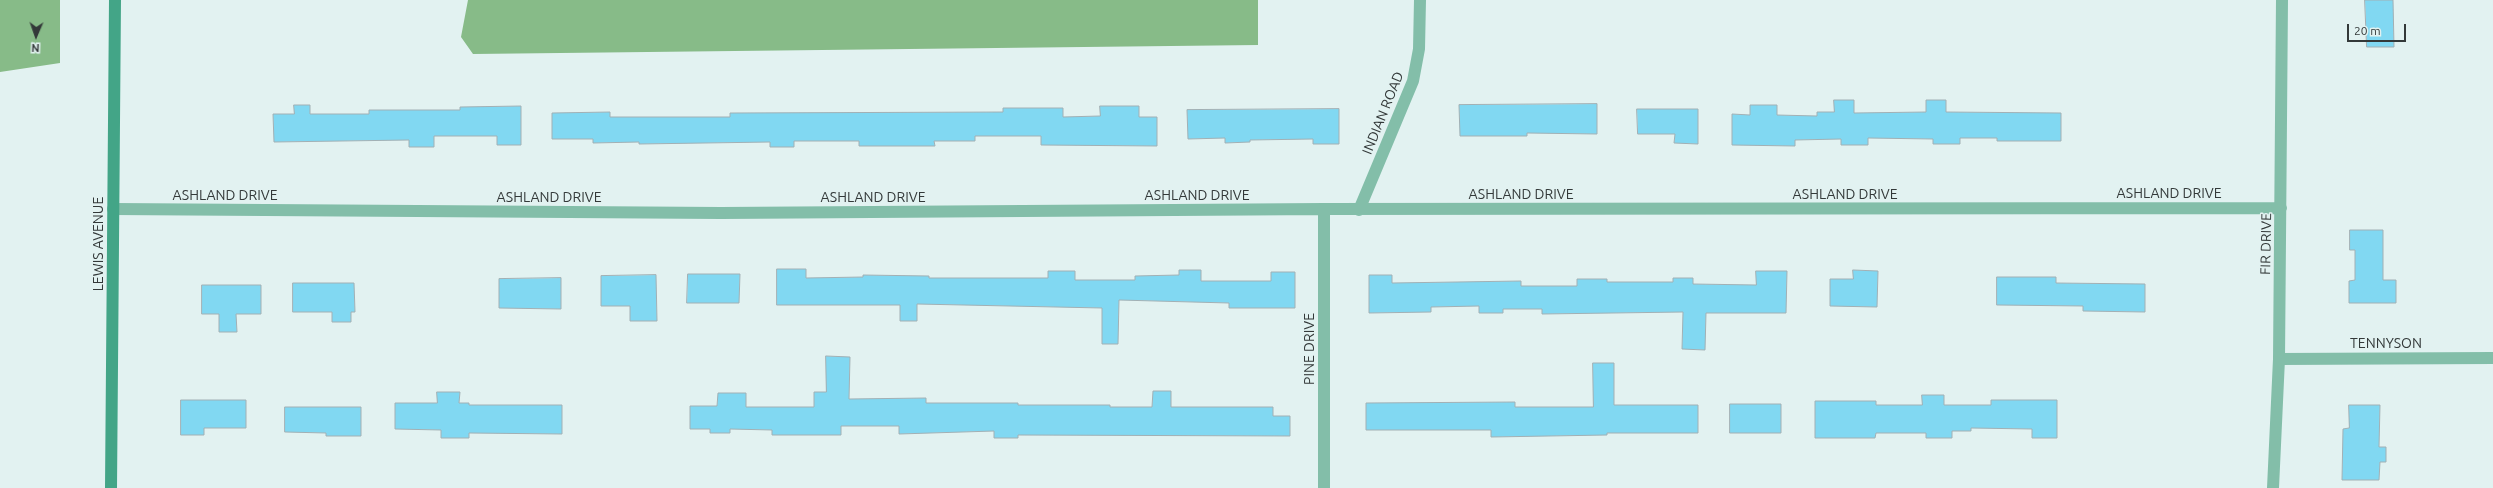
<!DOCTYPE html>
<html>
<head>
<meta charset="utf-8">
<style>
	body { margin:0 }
	#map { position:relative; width:2493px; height:488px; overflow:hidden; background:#e2f2f1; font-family:Ubuntu,sans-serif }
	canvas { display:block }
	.north { position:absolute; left:16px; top:16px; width:40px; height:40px; -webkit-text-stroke:3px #e2f2f1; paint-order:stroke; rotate:182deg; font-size:11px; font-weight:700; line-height:16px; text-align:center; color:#333939 }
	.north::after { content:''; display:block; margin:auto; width:14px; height:18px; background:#333939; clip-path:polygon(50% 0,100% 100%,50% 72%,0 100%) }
	.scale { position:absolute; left:2347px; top:24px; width:59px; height:18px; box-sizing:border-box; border:2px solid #333939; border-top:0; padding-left:5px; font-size:12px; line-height:14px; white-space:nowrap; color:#333939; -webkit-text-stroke:3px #e2f2f1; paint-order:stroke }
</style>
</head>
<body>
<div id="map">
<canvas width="2493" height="488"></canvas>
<div class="north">N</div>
<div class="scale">20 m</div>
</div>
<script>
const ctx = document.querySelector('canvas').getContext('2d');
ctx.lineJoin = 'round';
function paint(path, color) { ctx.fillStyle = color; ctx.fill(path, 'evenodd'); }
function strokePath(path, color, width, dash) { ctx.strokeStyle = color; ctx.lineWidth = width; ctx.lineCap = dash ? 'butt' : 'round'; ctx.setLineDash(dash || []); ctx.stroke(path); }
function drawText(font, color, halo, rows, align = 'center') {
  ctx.font = font + ' Ubuntu,sans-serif'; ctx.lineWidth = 3; ctx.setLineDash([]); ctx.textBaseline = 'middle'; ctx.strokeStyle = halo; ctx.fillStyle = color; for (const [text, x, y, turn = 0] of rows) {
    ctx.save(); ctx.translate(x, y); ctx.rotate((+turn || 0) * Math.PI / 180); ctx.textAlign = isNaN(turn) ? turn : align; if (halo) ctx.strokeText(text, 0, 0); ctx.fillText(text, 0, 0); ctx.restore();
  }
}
paint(new Path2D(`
	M0,0H60V63L0,72Z
	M468,0H1258V45L473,54L461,37Z`), '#87bb88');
const building = new Path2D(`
	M2365,0H2393L2394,47H2367Z
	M1834,100H1854V113L1926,112V100H1946V112L2061,113V141H1997V138H1960V144H1933V139L1868,138V145H1841V139L1795,140V146L1732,145V114L1750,115V105H1777V115L1817,116V112H1834Z
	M1597,104V134L1527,133V136H1460L1459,105Z
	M294,105H310V114H369V110H460V107L521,106V145H497V136H434V147H409V140L274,142L273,114H294Z
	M1100,106H1139V117H1157V146L1041,145V136H975V141H934L935,146H859V141H794V147H770V142L639,144V142L593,143V139H552V113L610,112V117H730V113L1003,112V108H1063V117L1100,116Z
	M1339,109V144H1313V139L1250,140V142L1225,143V138L1188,139L1187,110Z
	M1637,109H1698V144L1674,143L1675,134H1638Z
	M2350,230H2383V280H2396V303H2349V281L2355,280V250H2350Z
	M777,269H806V278L863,277V275L929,276V278H1048V271H1075V280H1135V276L1179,275V270H1201V281H1271V272H1295V308H1229V303L1119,300L1118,344H1102V308L917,304V321H900V305H777Z
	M1853,270L1878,271L1877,307L1830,306V279H1853Z
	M1756,271H1787L1786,313H1706L1705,350L1682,349L1683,312L1542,314V309H1503V313H1479V306L1431,307V312L1369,313V275H1392V283L1521,281V286H1577V279H1607V282H1673V278H1693V284L1756,285Z
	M688,274H740L739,303H687Z
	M656,275L657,321H630V306H601V276Z
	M1997,277H2056V283L2145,284V312L2083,311V306L1997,305Z
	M561,278V309L499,308V279Z
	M293,283H354L355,312H351V322H332V312H293Z
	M202,285H261V314H236L237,332H219V314H202Z
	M826,356L850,357L849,399L926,398V403H1018V405H1110V407H1152L1153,391H1171V407H1273V416H1290V436L1018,435V438H994V431L899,434V426H841V435H772V430L730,429V433H710V429H690V406H717L718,393H746V407H814V392H826Z
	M1593,363H1614V405H1698V433H1607V435L1491,437V430H1366V403L1515,402V407H1593Z
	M437,392H460L459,403H469V405H562V434L469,433V438H441V430L395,429V403H437Z
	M1922,395H1944V405H1991V400H2057V438H2032V429L1971,428V431H1952V438H1926V433H1876L1875,438H1815V401H1876V405H1922Z
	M181,400H246V428H204V435H181Z
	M1730,404H1781V433H1730Z
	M2349,405H2380L2379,447H2386V462H2380L2379,480H2342L2343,429L2349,428Z
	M285,407H361V436H326V433L285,432Z`);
paint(building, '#81d8f2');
strokePath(building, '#a2b0b4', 1);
strokePath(new Path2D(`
	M113,209L721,213L1324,209L2281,208
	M1359,210L1413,81L1419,49L1420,0
	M2279,359L2493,358
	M1324,488V209
	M2273,488L2279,359L2282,0`), '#83bea9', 12);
strokePath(new Path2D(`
	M111,488L115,0`), '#43a587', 12);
drawText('14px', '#333939', '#e2f2f1', [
	["INDIAN ROAD",1383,113,-68],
	["ASHLAND DRIVE",2169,193],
	["ASHLAND DRIVE",1521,194],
	["ASHLAND DRIVE",1845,194],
	["ASHLAND DRIVE",225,195],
	["ASHLAND DRIVE",1197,195],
	["ASHLAND DRIVE",549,197],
	["ASHLAND DRIVE",873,197],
	["LEWIS AVENUE",98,244,-90],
	["FIR DRIVE",2266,244,-89],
	["TENNYSON",2386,343],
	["PINE DRIVE",1309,349,-90]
]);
</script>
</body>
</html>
